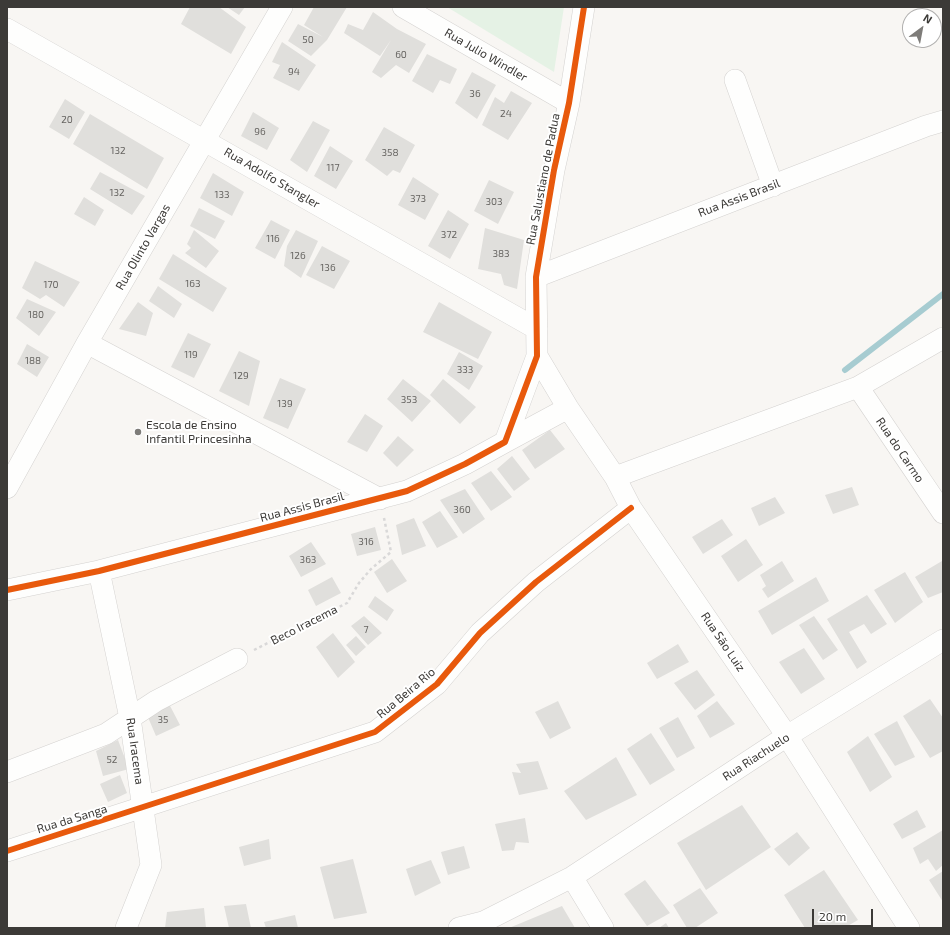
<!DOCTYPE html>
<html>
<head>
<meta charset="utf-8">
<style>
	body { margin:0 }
	#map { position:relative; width:950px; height:935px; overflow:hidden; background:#f8f6f3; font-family:"Exo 2",sans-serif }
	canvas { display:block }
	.frame { position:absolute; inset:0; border:8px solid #3c3a37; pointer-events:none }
	.north { position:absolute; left:902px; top:8px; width:40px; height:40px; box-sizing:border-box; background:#fff; border:1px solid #b1b0af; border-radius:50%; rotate:32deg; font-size:11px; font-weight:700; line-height:16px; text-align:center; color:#3c3a37 }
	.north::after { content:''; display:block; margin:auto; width:14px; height:18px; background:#7e7c79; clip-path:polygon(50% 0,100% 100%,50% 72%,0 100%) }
	.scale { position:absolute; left:812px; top:909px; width:61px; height:18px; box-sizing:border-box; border:2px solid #3c3a37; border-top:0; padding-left:5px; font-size:12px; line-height:14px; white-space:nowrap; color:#3c3a37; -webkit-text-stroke:3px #fff; paint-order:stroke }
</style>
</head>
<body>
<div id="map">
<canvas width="950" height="935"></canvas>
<div class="frame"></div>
<div class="north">N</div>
<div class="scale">20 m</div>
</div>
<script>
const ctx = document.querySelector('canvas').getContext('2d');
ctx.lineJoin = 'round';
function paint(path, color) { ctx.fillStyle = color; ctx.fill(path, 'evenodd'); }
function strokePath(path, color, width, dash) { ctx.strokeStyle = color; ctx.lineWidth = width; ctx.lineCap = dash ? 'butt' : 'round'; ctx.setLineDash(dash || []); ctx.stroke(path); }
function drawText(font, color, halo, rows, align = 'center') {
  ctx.font = font + ' "Exo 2",sans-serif'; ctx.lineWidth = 4; ctx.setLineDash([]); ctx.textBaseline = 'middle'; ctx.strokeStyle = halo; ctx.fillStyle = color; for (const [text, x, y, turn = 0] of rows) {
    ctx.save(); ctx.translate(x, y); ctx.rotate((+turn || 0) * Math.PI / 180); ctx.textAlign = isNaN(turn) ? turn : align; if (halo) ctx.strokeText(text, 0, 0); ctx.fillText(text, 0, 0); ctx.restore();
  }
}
paint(new Path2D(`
	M447,7H564L554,72Z`), '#e5f2e5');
strokePath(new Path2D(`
	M845,370L943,294`), '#a7ccd1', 6);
paint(new Path2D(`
	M190,7H219L246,27L231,54L181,24Z
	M227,7H245L239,15Z
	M314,7H347L327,40L311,56L288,41L298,24L323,37L304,25Z
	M373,12L397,29L426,44L409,73L396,65L381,78L372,72L391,40L380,56L344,33L348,24L363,30Z
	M282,42L316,65L299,91L273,78L280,65L272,62Z
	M427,54L457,69L450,84L440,80L433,93L412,81Z
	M472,72L496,85L477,119L455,103Z
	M511,91L532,103L508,140L482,125L495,97L504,103Z
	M65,99L85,112L69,139L49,127Z
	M253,112L279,128L267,150L241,136Z
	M90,114L164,158L147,189L73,144Z
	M313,121L330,130L307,172L290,160Z
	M384,127L415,145L400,173L393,170L387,176L365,160Z
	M330,146L353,161L336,189L314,176Z
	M100,172L145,196L132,215L90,189Z
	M213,173L244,192L232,216L200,198Z
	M413,177L439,194L425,220L398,205Z
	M489,180L514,192L498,224L474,211Z
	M84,197L104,210L95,226L74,214Z
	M199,208L225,221L215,239L190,226Z
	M448,210L469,224L450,259L428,246Z
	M271,220L290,230L275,259L255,248Z
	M485,228L524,240L517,289L504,285L501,274L478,269Z
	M194,230L219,251L206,268L185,253L191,248L187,244Z
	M296,230L318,241L301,278L284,266L287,246Z
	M322,246L350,261L334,289L306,275Z
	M173,254L227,288L213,312L159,279Z
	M35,261L80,282L64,307L46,295L40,299L22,288Z
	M158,286L182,304L174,318L149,301Z
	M27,299L56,312L39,336L16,318Z
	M138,302L153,313L146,336L119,329Z
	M439,302L492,332L478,359L423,332Z
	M188,333L211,344L194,378L171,367Z
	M27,344L49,357L37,377L17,364Z
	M239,351L260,361L249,406L219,391Z
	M459,352L483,366L469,390L447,374Z
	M280,378L306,389L288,429L263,418Z
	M403,379L431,401L412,422L387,399Z
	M443,379L476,407L460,424L430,395Z
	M365,414L383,426L367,452L347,442Z
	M550,430L565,449L535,469L522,450Z
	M398,436L414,450L397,467L383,453Z
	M512,456L530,479L514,491L497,469Z
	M491,471L512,497L491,511L471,483Z
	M852,487L859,505L833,514L825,495Z
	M465,489L485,519L463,534L440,500Z
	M775,497L785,513L759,526L751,508Z
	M440,511L458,537L437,548L422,522Z
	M414,518L426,546L402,555L396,525Z
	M722,519L733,535L703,554L692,537Z
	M375,527L381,550L357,556L351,534Z
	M746,539L763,565L738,582L721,556Z
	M311,542L326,564L301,577L289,556Z
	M392,559L407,581L387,593L374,572Z
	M782,561L794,581L768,598L762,589L766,586L760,575Z
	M942,561L943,592L928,598L915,577Z
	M905,572L923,602L895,623L874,590Z
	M332,577L341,593L316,606L308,590Z
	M816,577L829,601L772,635L758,611Z
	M867,595L887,624L871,634L864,624L849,632L867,662L857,669L827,619Z
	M375,596L394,610L387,621L368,607Z
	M364,616L382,633L368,645L351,626Z
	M814,616L838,650L823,660L799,625Z
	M333,633L355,662L338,678L316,647Z
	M356,636L366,647L356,656L346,645Z
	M678,644L689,662L657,679L647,663Z
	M804,648L825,679L801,694L779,662Z
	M697,670L715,695L695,710L674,683Z
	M930,699L943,718V751L930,758L903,716Z
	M558,701L571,728L550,739L535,712Z
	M717,701L735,724L710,738L697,716Z
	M168,702L180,725L156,736L147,715Z
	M678,717L695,748L677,758L659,728Z
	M897,721L915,757L895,766L874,734Z
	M651,733L675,770L650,785L627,749Z
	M868,736L892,777L870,792L847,752Z
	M118,740L129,769L103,776L96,751Z
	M616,757L637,795L586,820L564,791Z
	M538,761L548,789L519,795L512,772L521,773L516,764Z
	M120,775L127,793L108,802L100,784Z
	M742,805L771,847L706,890L677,843Z
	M917,810L926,827L902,839L893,824Z
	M525,818L529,843L516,842L514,850L502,851L495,824Z
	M943,830V865L936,871L928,859L920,864L913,848Z
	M797,832L810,848L789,866L774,849Z
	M269,839L271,859L244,866L239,847Z
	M464,846L470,868L448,875L441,852Z
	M353,859L367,913L334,919L320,867Z
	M431,860L441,883L415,896L406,869Z
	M824,870L858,920L844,928H805L784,895Z
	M943,871V902L929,880Z
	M645,880L670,913L647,926L624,894Z
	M700,888L718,913L695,928H687L673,905Z
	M246,904L251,928H229L224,906Z
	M562,906L575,928H509Z
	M204,908L206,928H165L167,912Z
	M295,915L298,928H266L264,922Z
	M666,923L669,928H659Z`), '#e0dfdc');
const minor = new Path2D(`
	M403,7L569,103
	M7,29L537,329
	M735,80L773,186
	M536,277L926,126L943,121
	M87,343L380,499
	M537,356L568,408L615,477L631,508L787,736L909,928
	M858,387L943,513
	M505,442L568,408
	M615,477L858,387L943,338
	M7,488L87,343L282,7
	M99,571L130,718L151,865L126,928
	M7,590L99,571L407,491L465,464L505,442L537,356L536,277L554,170L569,103L584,7
	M7,772L106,734L156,701L237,659
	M7,851L375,732L437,684L480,633L536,582L631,508
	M572,877L603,928
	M459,928L483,922L572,877L787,736L943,640`);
strokePath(minor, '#d4d2d0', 22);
strokePath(new Path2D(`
	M254,650L347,603L359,583L371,569L391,552L384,518`), '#d9d8d8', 2.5, [3, 3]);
strokePath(minor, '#fefefd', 21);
strokePath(new Path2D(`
	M7,590L99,571L407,491L465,464L505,442L537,356L536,277L554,170L569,103L584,7
	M7,851L375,732L437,684L480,633L536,582L631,508`), '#e8590c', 6);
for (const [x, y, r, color] of [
	[138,432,4,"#7e7c79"]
]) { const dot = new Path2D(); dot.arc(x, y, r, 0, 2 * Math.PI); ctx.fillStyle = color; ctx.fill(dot); strokePath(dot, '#fff', 1.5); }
drawText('10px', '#666461', null, [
	["50",308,40],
	["60",401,55],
	["94",294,72],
	["36",475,94],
	["24",506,114],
	["20",67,120],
	["96",260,132],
	["132",118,151],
	["358",390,153],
	["117",333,168],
	["132",117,193],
	["133",222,195],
	["373",418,199],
	["303",494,202],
	["372",449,235],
	["116",273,239],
	["383",501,254],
	["126",298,256],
	["136",328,268],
	["163",193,284],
	["170",51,285],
	["180",36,315],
	["119",191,355],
	["188",33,361],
	["333",465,370],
	["129",241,376],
	["353",409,400],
	["139",285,404],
	["360",462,510],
	["316",366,542],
	["363",308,560],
	["7",366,630],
	["35",163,720],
	["52",112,760]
]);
drawText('12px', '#3c3a37', '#fff', [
	["Rua Julio Windler",486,55,30],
	["Rua Adolfo Stangler",272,178,30],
	["Rua Salustiano de Padua",543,179,-79],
	["Rua Assis Brasil",739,198,-21],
	["Rua Olinto Vargas",143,247,-60],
	["Rua do Carmo",900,450,56],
	["Rua Assis Brasil",302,507,-15],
	["Beco Iracema",304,625,-27],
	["Rua São Luiz",723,642,56],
	["Rua Beira Rio",406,693,-40],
	["Rua Iracema",135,751,82],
	["Rua Riachuelo",756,757,-33],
	["Rua da Sanga",72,819,-17]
]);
drawText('12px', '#3c3a37', '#fff', [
	["Escola de Ensino",146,425],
	["Infantil Princesinha",146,439]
], 'left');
</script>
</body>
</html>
